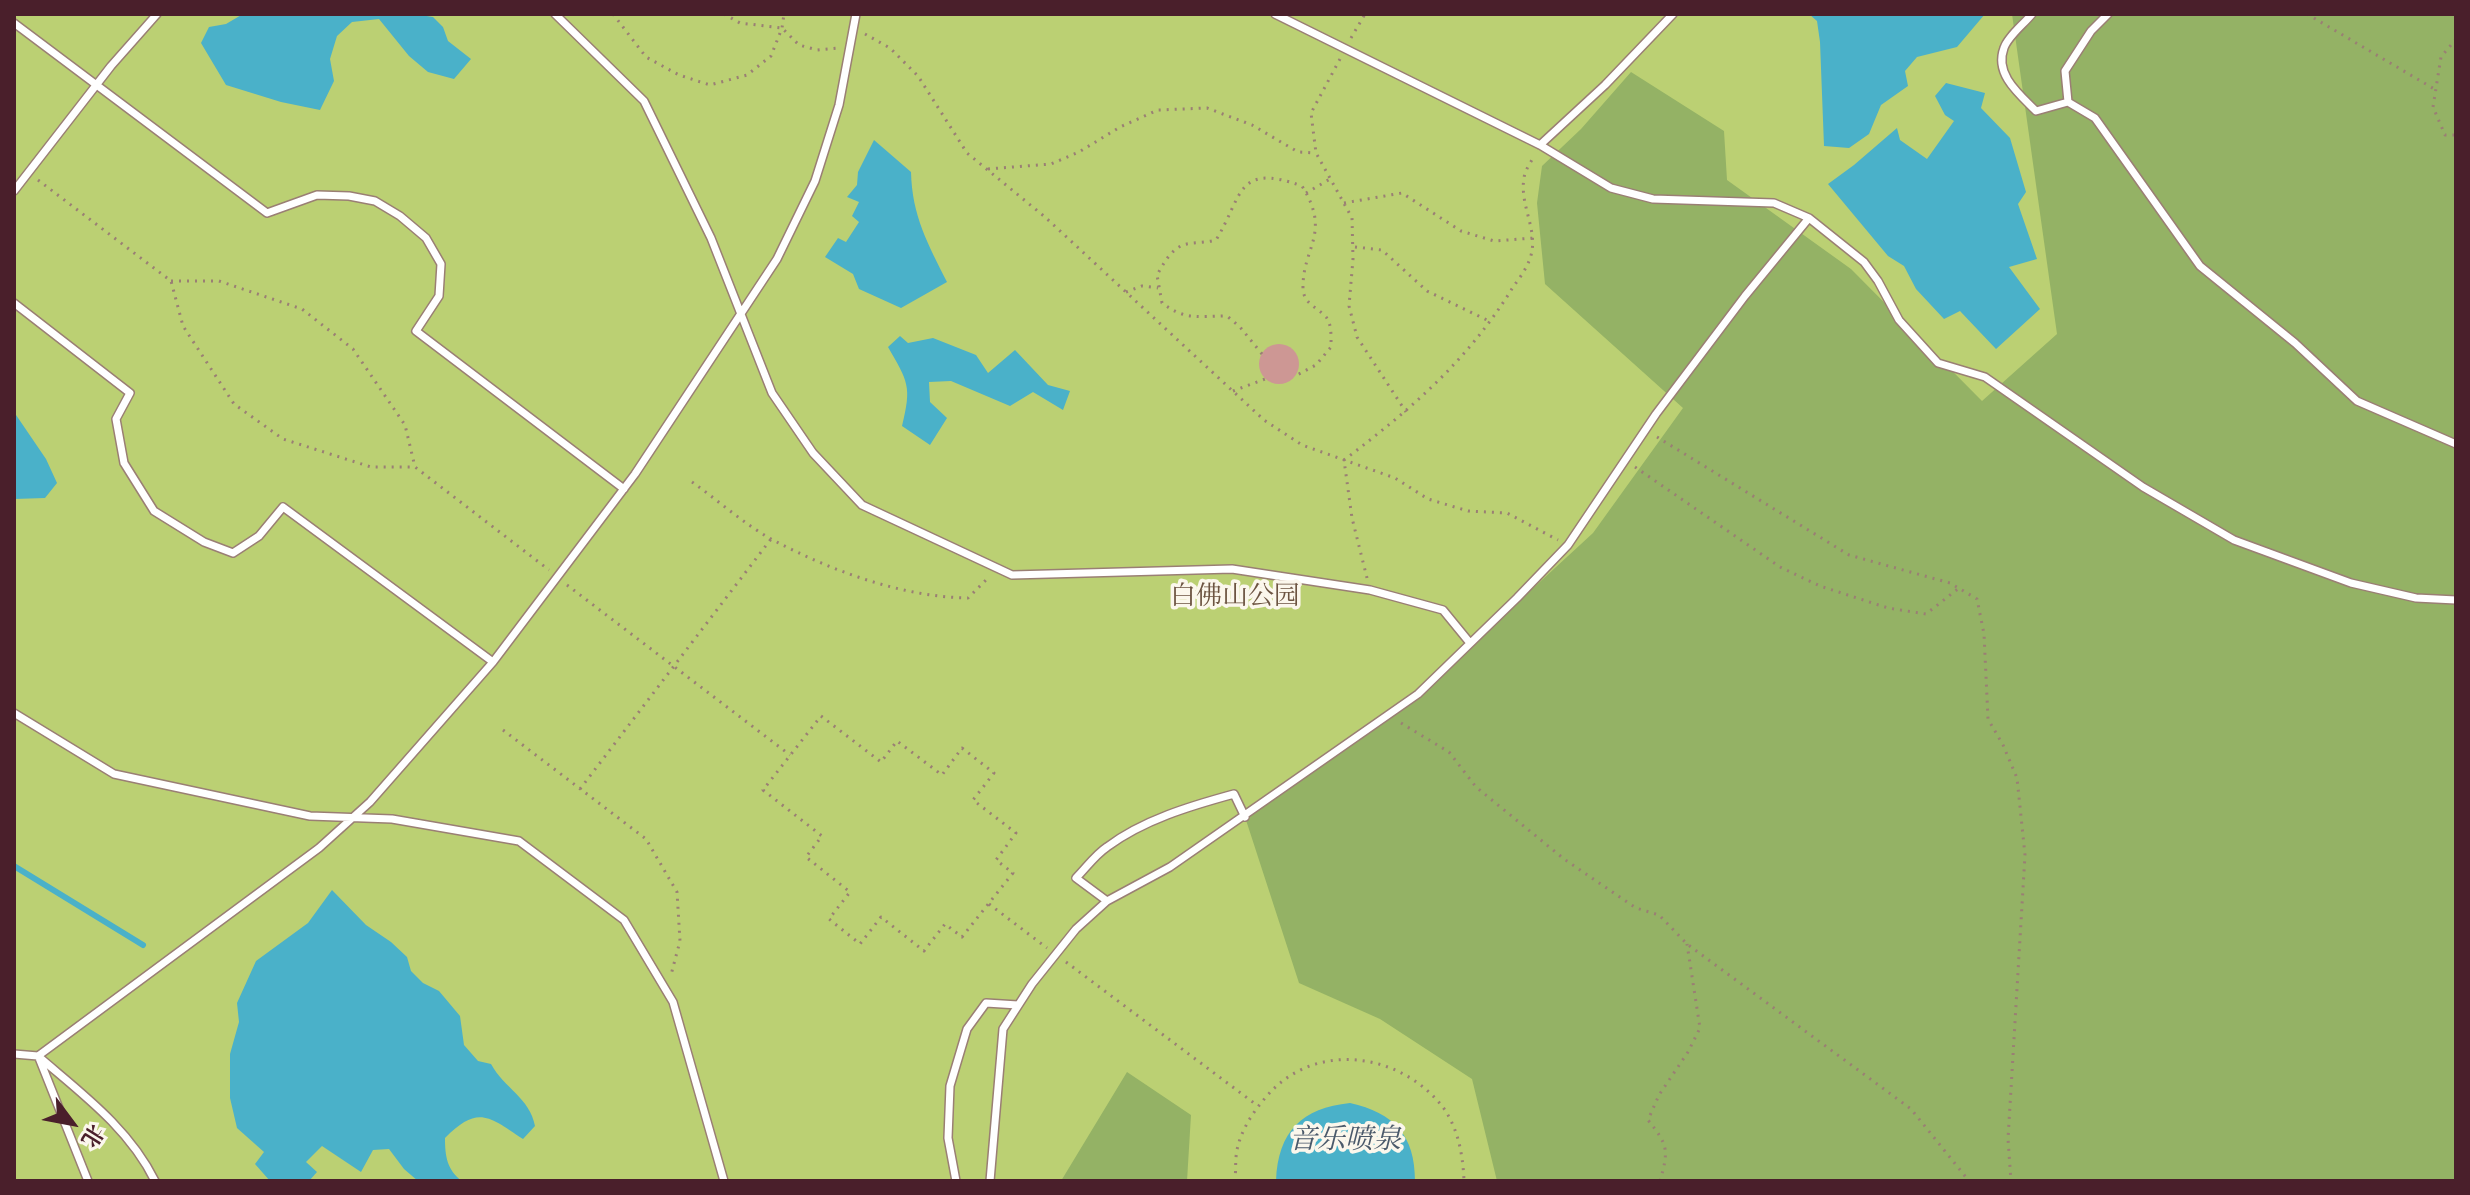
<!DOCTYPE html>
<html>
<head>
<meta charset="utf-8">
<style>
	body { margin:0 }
	#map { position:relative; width:2470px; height:1195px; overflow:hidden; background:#e9dfbc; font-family:Cardo,"Noto Serif SC",serif }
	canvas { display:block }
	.frame { position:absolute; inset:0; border:16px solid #4a1f2b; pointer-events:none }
	.north { position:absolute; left:32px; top:1083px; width:80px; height:80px; -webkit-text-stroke:6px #fbf7ec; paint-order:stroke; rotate:122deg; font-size:22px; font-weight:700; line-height:32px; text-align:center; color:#4a1f2b }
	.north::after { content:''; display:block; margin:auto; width:28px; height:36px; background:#4a1f2b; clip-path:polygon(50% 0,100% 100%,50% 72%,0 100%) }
</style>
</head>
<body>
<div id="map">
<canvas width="2470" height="1195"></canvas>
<div class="frame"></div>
<div class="north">北</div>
</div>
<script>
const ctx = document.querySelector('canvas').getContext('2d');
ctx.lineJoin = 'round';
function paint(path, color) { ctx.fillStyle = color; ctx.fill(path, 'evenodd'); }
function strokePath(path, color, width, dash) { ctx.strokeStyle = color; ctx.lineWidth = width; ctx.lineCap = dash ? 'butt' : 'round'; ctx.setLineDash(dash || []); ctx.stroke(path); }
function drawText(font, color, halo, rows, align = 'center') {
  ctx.font = font + ' Cardo,"Noto Serif SC",serif'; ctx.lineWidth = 7; ctx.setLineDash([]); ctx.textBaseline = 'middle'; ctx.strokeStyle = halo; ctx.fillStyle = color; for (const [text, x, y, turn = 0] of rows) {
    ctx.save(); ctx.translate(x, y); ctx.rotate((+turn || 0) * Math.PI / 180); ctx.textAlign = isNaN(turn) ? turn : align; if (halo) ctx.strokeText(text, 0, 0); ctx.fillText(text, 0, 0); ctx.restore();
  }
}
paint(new Path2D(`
	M14,14H2456V1181H14Z`), '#bbd073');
paint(new Path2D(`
	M2012,14H2456V1181H1497L1472,1079L1380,1019L1299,983L1245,817L1418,694L1593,533L1683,408L1545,284L1537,203L1542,166L1581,129L1631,72L1724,131L1727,180L1851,269L1982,401L2057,334Z
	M1127,1072L1191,1115L1187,1181H1061Z`), '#94b265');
paint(new Path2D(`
	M243,14H414L433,17L443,27L448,41L471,59L454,79L428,72L409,56L379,19L352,22L337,36L330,59L334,81L320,110L281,102L226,85L201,43L209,27L226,24Z
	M1809,14H1985L1957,47L1917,57L1905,71L1908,86L1881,105L1869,134L1849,148L1824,146L1820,42L1817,21Z
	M1946,83L1985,93L1981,108L2010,138L2026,192L2018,204L2037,259L2009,267L2040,309L1996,349L1960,311L1944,319L1916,289L1904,266L1888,256L1828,184L1854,165L1897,128L1900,140L1927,159L1954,121L1945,115L1935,96Z
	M874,140L911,172C912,216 928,244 947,282L901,308L859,289L853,274L825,257L838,238L846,242L859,222L852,216L859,202L847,197L857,185L858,172Z
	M900,336L908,343L933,338L976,355L988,373L1015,350L1048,385L1070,391L1063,410L1033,392L1010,406L951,381L929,382L930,402L947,418L930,445L902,426C912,386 908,382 888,347Z
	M14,412L46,459L57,483L45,498L14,499Z
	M332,890L366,925L391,942L407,957L411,971L423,983L439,991L460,1016L464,1045L478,1061L491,1064C504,1088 530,1098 535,1126L523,1139C488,1116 478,1105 445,1138C445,1156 447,1170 462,1181H418L404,1169L389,1149L373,1150L361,1172L322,1146L306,1162L317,1172L309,1181H270L255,1164L264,1152L237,1128L230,1098V1054L239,1022L237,1003L256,961L308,923Z
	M1350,1103C1394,1113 1415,1135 1415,1181H1276C1278,1131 1302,1108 1350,1103Z`), '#4ab1c9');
strokePath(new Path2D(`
	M14,866L143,945`), '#4ab1c9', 6);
paint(new Path2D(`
	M1259 364a20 20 0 1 1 40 0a20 20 0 1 1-40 0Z`), '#cd9794');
const lane = new Path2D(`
	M555,14L644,101L711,238L772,393L813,453L862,505L1012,575L1232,569L1370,590L1443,610L1470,643
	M1275,14L1540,145L1611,188L1653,199L1774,203L1809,218L1864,262L1878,281L1899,320L1938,363L1985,377L2143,487L2234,540L2351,583L2416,598L2456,600
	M2032,14C2024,24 2008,36 2004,48C1994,74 2019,94 2036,111L2068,102
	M2108,14L2091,31L2065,71L2068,102L2095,118L2200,266L2295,343L2357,401L2456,444
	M14,23L267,213L317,195L349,196L375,201L400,216L426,238L441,264L439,296L416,331L624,489
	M1540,145L1605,85L1673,14
	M14,191L111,66L157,14
	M14,303L130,393L116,419L124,463L154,511L204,542L233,553L259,536L283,507L493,662
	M14,713L114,774L310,816L392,819L519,841L624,920L673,1002L724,1181
	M1107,901L1076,878C1086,868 1095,855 1107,847C1143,820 1190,806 1234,794L1245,817
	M14,1054L38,1056L319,848L370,802L493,662L635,474L777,259L815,181L839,105L856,14
	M38,1056C81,1093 129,1128 155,1181
	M39,1058L88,1181
	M956,1181L948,1138L950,1086L967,1029L986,1003L1018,1005
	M990,1181L1003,1029L1032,984L1076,929L1107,901L1170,867L1418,694L1517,598L1568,545L1656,414L1745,296L1809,218`);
strokePath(lane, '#9a7f74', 10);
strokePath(new Path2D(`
	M613,14L646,57L679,75L710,85L747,75L771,56L782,28L784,14
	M724,14L740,23L782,28L799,45L817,50L838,48
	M2307,14L2436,90
	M865,34L890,48L918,76L967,153L1045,217L1264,420L1302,445L1395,478L1428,499L1468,511L1507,513L1558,540
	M1351,38L1365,14
	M2456,39L2441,57L2433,107L2445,135H2456
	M1340,59L1311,113L1316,153L1352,218L1353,259L1349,306L1357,337L1406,412
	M988,169L1051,164L1079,152L1120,127L1158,110L1207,108L1252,125L1298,152L1316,153
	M38,180L171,281L183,326L234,404L283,439L371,467H415L549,570
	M1306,193L1330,179
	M1344,203L1402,193L1461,231L1494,241L1534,238
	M1355,247L1382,250L1427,291L1491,322
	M171,281H219L302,309L353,349L405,425L415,467
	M1126,292L1142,286L1158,288
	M1262,354L1240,327L1227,316C1199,316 1186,321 1162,303L1157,275C1163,265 1170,250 1183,245C1192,242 1205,243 1216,240C1243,196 1236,162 1302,186C1332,234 1302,247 1303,289C1304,304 1317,307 1326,317C1332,324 1331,338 1331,347L1316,365L1297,375
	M1233,391L1265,379
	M1657,437L1849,555L1950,583L1977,599L1984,634L1988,719L2003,745L2017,778L2025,855L2008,1139L2011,1181
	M1635,467L1780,567L1820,586L1888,608L1926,614L1959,588
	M692,482C719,501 745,525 773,540C832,571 902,597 968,598L989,577
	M1367,578L1352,518L1344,460C1410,410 1465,363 1510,292C1516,282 1525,272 1529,261C1541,233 1519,207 1524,178C1525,170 1531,162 1534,156
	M567,585L790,755
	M821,716L881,762L897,741L942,775L962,748L994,773L973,800L1016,833L996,860L1013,873L962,937L945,924L924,951L881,917L860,944L829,919L850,892L806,857L822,836L763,790Z
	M1401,723L1449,752L1476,787L1564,859L1636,908L1659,915L1687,944L1911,1109L1969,1181
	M503,730L646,839L677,892L680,941L671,975
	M580,789L771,539
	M989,904L1047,948
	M1066,962L1258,1106
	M1235,1181C1236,1171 1235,1160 1237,1150C1241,1130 1253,1112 1266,1097C1313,1041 1398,1051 1442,1106C1458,1127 1463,1155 1464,1181
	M1660,1181C1669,1150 1668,1145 1648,1120L1659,1095L1688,1052L1700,1028L1687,944`), '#9a7f74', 3, [2, 6]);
strokePath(lane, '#fff', 7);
drawText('26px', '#6c5441', '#fbf7ec', [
	["白佛山公园",1235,598]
]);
drawText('italic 28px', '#4a596a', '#fbf7ec', [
	["音乐喷泉",1345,1142]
]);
</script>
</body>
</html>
